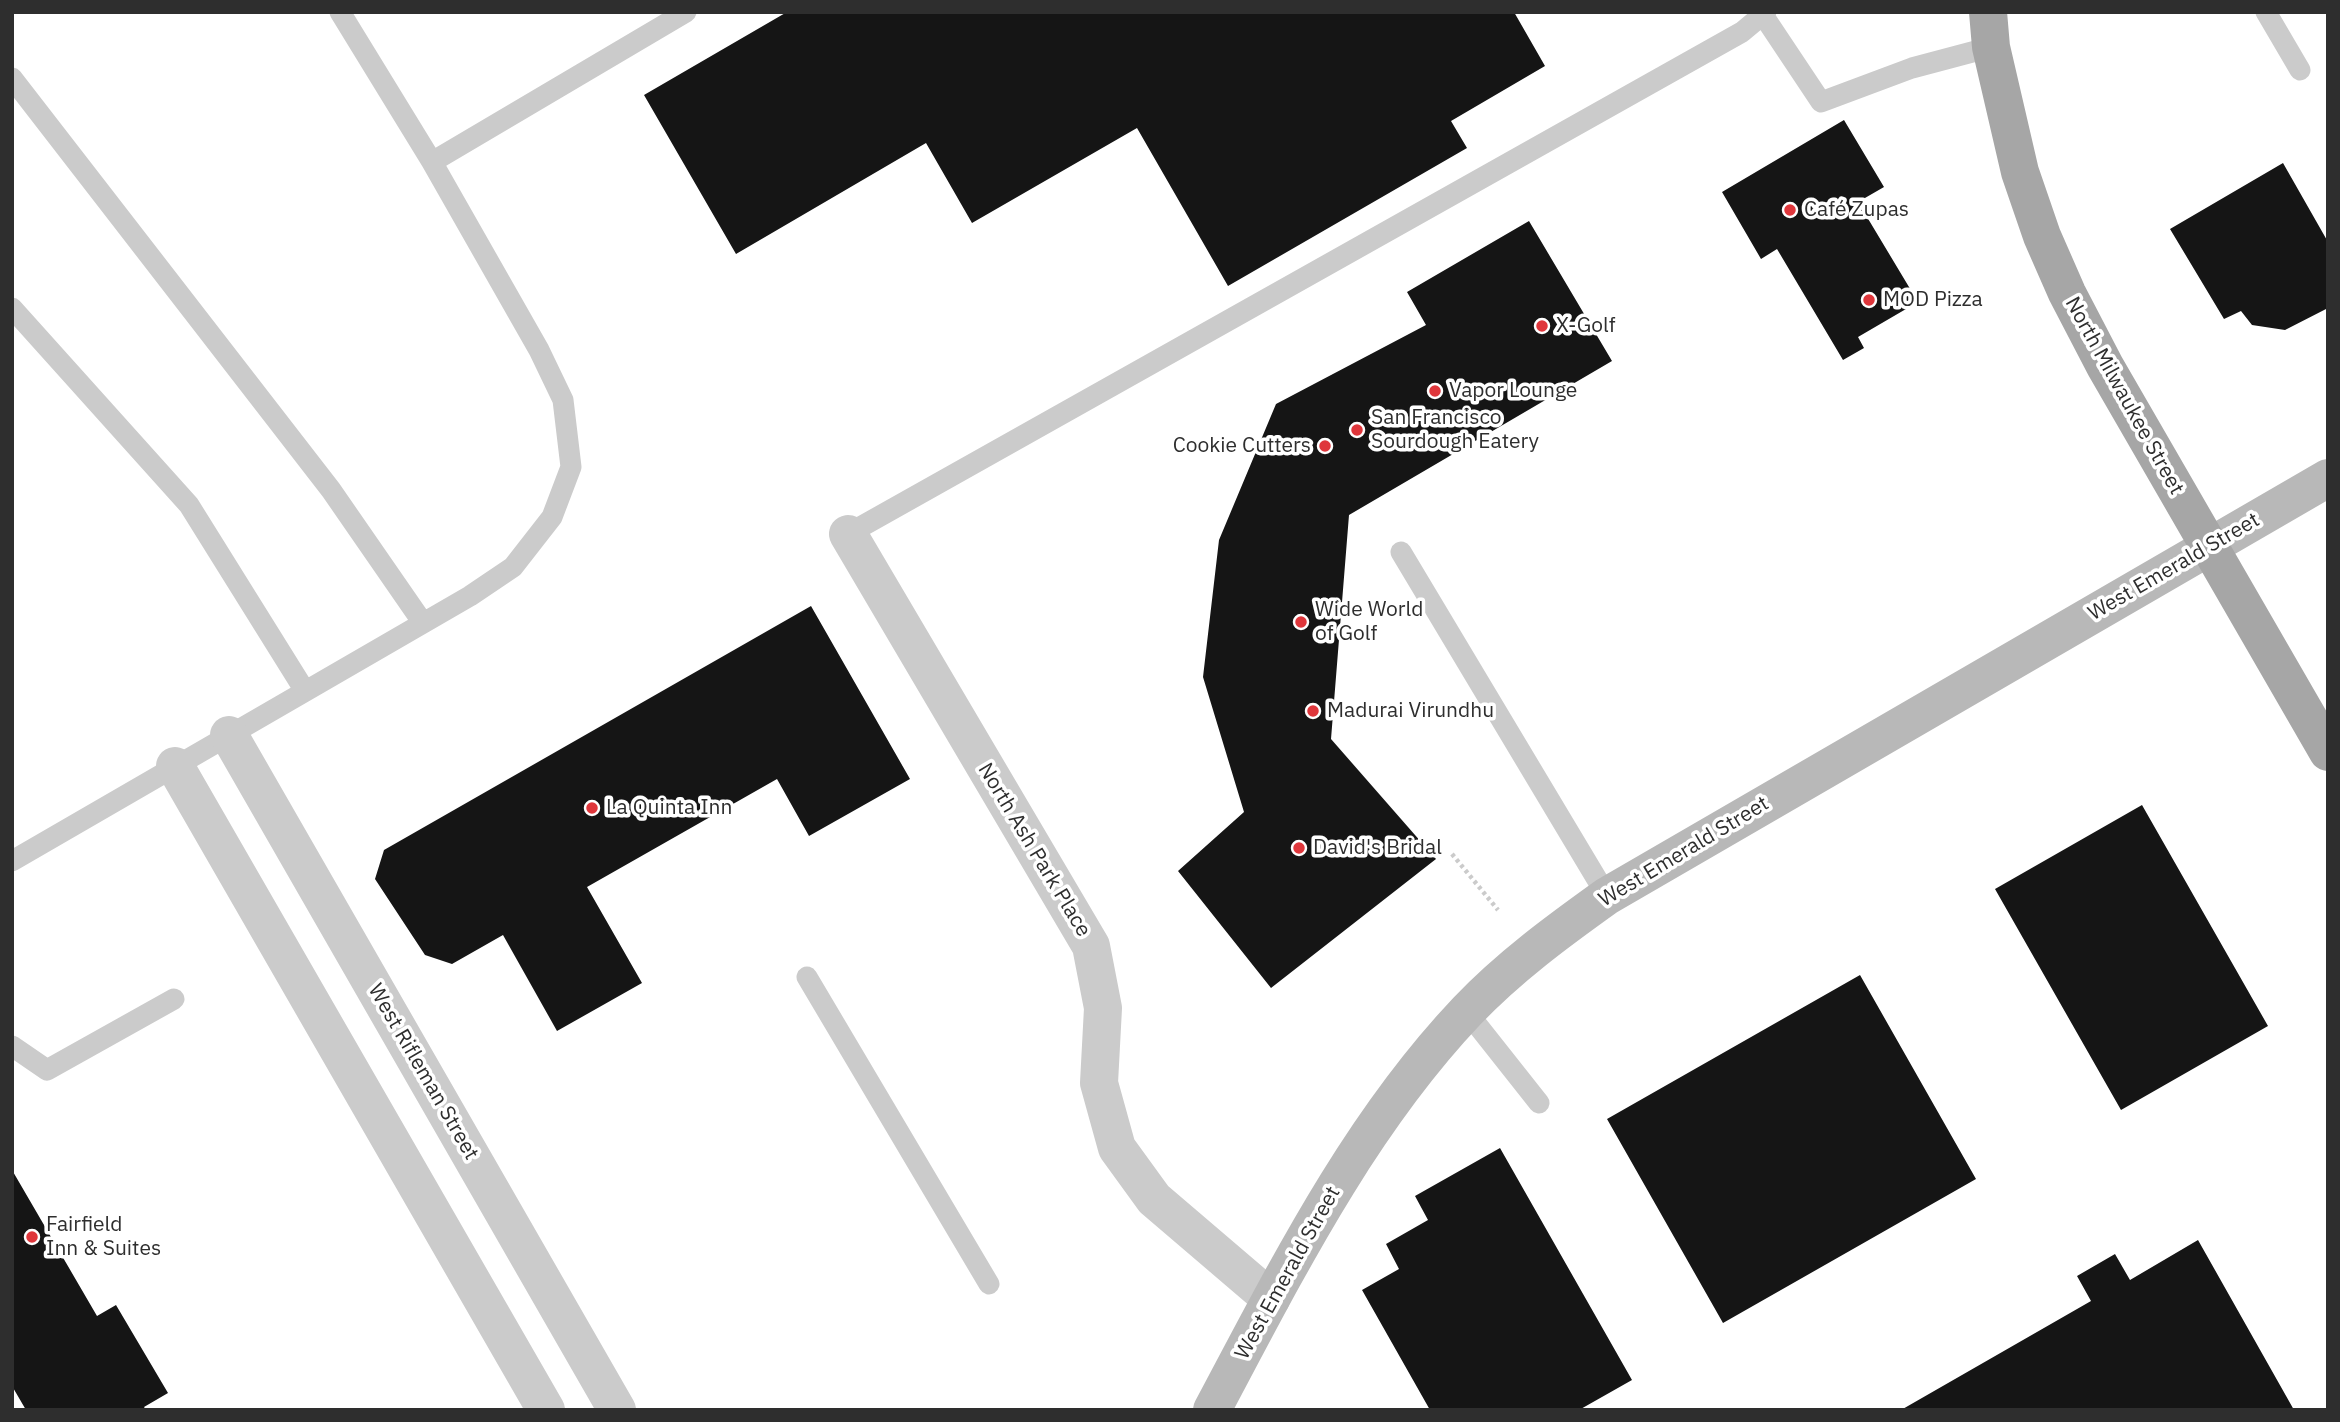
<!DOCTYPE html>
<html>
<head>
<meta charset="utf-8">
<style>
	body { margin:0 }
	#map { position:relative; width:2340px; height:1422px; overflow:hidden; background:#fff; font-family:"IBM Plex Sans",sans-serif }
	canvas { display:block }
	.frame { position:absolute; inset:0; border:14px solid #2e2e2e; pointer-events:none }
</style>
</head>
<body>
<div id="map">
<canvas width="2340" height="1422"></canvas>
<div class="frame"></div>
</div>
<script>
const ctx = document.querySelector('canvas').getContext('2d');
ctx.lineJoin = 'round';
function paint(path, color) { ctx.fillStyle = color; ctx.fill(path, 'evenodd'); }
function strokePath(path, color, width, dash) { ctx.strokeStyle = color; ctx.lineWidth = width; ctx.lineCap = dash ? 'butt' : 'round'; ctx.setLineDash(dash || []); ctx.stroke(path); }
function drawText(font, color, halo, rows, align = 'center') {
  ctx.font = font + ' "IBM Plex Sans",sans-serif'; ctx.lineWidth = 7; ctx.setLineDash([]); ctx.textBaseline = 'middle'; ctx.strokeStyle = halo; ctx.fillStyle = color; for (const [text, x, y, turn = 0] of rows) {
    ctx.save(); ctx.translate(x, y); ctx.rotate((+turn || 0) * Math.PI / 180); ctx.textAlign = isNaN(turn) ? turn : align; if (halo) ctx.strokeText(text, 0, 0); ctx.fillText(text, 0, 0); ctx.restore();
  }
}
paint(new Path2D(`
	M787,12H1514L1545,66L1451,121L1467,148L1228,286L1137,128L972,223L926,143L736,254L644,95Z
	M1844,120L1884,187L1858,202L1918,302L1858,337L1864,348L1843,360L1777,249L1761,259L1722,192Z
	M2283,163L2328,242V308L2285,330L2252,325L2241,311L2224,319L2170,229Z
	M1529,221L1612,361L1349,515L1331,739L1436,859L1271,988L1178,871L1244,812L1203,677L1219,540L1276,404L1426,325L1407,292Z
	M811,606L910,779L809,836L777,779L587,887L642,983L557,1031L503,935L452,964L425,955L375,879L384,850Z
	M2142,805L2268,1026L2121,1110L1995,889Z
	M1860,975L1976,1179L1723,1323L1607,1119Z
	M1500,1148L1632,1380L1579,1410H1430L1362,1290L1399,1269L1386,1244L1428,1220L1415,1196Z
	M12,1170L97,1316L116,1305L168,1393L144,1407L146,1410H26L12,1386Z
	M2198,1240L2294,1410H1901L2091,1301L2077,1276L2115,1254L2130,1280Z`), '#151515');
strokePath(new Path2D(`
	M1452,854L1498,910`), '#cbcbcb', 4.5, [3.5, 3.5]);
strokePath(new Path2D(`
	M2266,12L2300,70
	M1763,15L1821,102L1912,68L1991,47
	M12,78L331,490L423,623
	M432,162L686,12
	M12,308L189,505L305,691
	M848,534L1742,32L1766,12
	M1401,552L1607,896
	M12,861L470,596L513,567L552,517L571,467L563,400L539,350L432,162L340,12
	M807,977L989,1284
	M1467,1012L1539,1103
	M12,1046L47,1070L174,999`), '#cbcbcb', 21);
strokePath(new Path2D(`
	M848,534L1091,946L1103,1008L1099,1083L1117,1148L1154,1199L1271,1299
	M229,735L617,1410
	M175,766L546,1410`), '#cbcbcb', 38);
strokePath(new Path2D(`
	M1212,1410C1286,1271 1358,1126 1467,1011C1509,967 1558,931 1607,896L2328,478`), '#b8b8b8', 38);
strokePath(new Path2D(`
	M1988,12L1991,47L2020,172L2042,236L2067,293L2105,366L2328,752`), '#a6a6a6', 38);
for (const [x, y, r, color] of [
	[1790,210,7,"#df363b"],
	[1869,300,7,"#df363b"],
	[1542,326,7,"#df363b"],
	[1435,391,7,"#df363b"],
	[1357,430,7,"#df363b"],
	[1325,446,7,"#df363b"],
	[1301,622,7,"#df363b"],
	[1313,711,7,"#df363b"],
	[592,808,7,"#df363b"],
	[1299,848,7,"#df363b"],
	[32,1237,7,"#df363b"]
]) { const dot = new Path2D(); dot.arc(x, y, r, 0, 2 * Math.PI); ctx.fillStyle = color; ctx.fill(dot); strokePath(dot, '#fff', 2.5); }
drawText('21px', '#2e2e2e', '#fff', [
	["Café Zupas",1804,210],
	["MOD Pizza",1883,300],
	["X-Golf",1556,326],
	["Vapor Lounge",1449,391],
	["San Francisco",1371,418],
	["Sourdough Eatery",1371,442],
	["Cookie Cutters",1311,446,"right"],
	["Wide World",1315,610],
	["of Golf",1315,634],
	["Madurai Virundhu",1327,711],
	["La Quinta Inn",606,808],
	["David's Bridal",1313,848],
	["Fairfield",46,1225],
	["Inn & Suites",46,1249]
], 'left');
drawText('21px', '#2e2e2e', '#fff', [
	["North Milwaukee Street",2124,396,61],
	["West Emerald Street",2174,567,-30],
	["North Ash Park Place",1034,850,59],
	["West Emerald Street",1684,852,-31],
	["West Rifleman Street",423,1072,60],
	["West Emerald Street",1288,1273,-61]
]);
</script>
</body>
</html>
